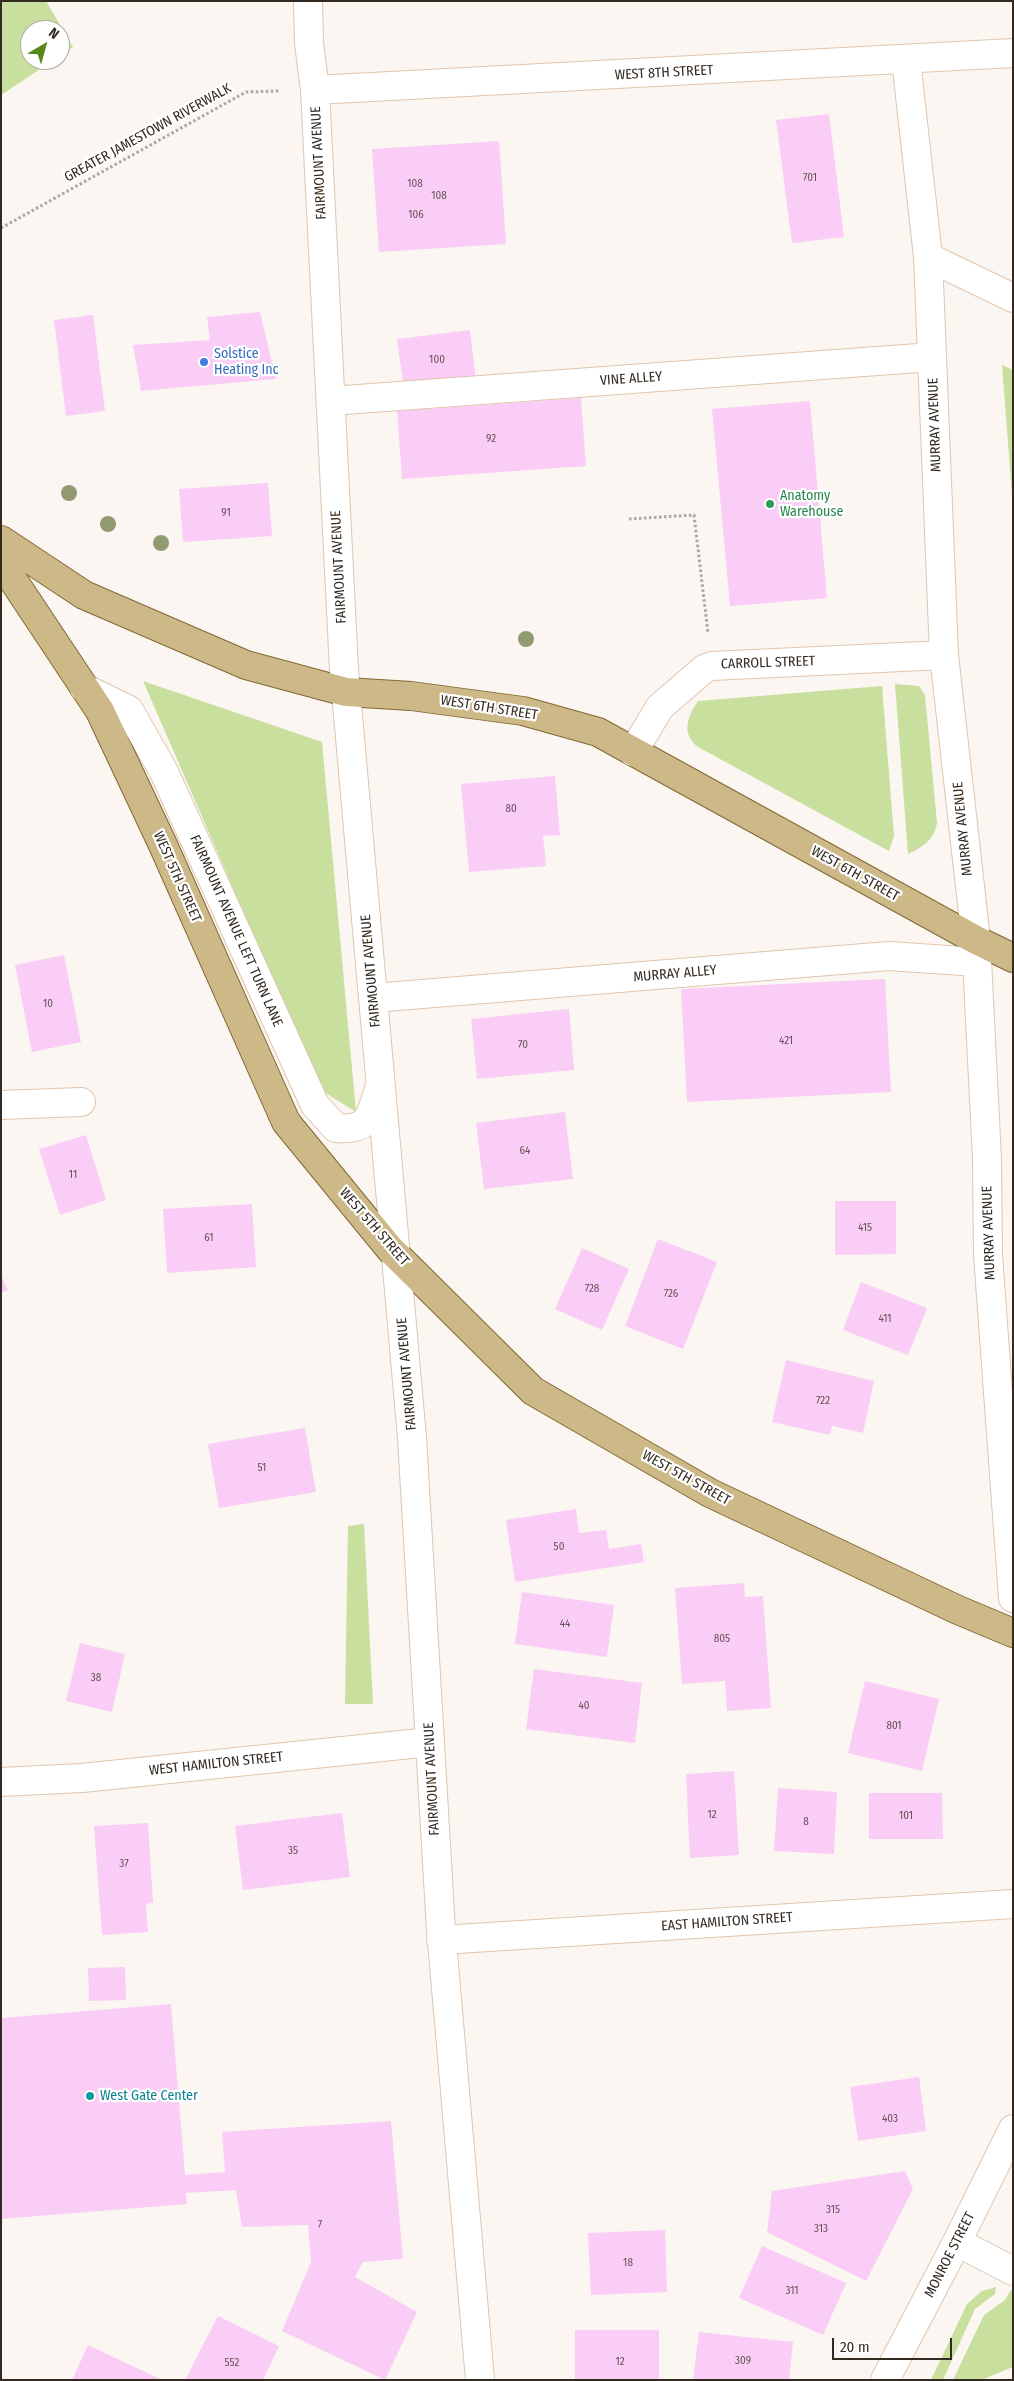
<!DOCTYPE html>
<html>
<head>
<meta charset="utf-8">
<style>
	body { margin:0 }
	#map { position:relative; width:1014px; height:2381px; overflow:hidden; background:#fbf6f1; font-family:"Fira Sans Condensed",sans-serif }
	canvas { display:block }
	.frame { position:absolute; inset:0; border:2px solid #332a21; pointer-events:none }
	.north { position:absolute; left:20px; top:20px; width:50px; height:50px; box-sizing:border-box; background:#fff; border:1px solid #adaaa6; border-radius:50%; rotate:38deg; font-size:14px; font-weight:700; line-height:20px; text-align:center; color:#332a21 }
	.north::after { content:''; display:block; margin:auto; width:18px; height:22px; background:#5a8818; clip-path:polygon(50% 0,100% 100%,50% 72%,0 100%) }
	.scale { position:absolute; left:832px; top:2338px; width:120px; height:22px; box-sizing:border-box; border:2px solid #332a21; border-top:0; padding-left:6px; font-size:15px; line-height:18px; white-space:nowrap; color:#332a21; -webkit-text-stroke:4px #fff; paint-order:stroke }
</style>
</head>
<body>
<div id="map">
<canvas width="1014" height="2381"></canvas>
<div class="frame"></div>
<div class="north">N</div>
<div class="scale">20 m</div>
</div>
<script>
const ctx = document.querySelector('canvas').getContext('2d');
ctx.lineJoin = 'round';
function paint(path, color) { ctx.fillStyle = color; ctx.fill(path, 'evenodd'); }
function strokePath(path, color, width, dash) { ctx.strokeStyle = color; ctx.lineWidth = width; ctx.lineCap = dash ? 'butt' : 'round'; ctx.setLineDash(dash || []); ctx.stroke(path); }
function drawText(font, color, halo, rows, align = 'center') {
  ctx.font = font + ' "Fira Sans Condensed",sans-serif'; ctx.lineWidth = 4.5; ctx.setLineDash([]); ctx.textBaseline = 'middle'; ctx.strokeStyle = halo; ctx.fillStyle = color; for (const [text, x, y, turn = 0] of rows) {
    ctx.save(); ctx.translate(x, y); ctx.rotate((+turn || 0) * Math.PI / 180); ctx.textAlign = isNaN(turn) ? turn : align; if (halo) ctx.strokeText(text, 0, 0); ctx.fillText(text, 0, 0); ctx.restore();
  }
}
paint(new Path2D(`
	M1,1H46L73,47L60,56V30H30V60H54L1,95Z
	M1002,365L1013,370V508Z
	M143,681L322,742L356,1112L321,1090Z
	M895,684L919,686L925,695L937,823C934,840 923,847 908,854Z
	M882,686L894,836L889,851L698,747C681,734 687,717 698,701Z
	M364,1524L373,1704H345L348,1526Z
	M996,2287L995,2294L975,2309L943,2380H931L967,2304L982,2291Z
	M1011,2290L1013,2291V2367L981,2380H953L984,2315L1005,2300Z`), '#c8df9e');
paint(new Path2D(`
	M829,114L844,237L792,243L776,120Z
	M499,141L506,244L379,252L372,149Z
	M260,312L276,379L141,391L133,345L210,340L207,317Z
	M93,315L105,411L66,416L54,320Z
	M470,330L476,381L404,390L397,339Z
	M581,398L586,466L402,479L397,411Z
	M810,401L827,598L730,606L712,409Z
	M268,483L272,536L183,542L179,489Z
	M555,776L560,835L543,836L546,866L469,872L461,784Z
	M64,955L81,1042L32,1052L15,965Z
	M885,979L891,1092L687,1102L681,989Z
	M569,1009L574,1070L477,1079L471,1019Z
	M565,1112L573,1179L484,1189L476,1123Z
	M86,1135L106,1200L60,1215L39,1149Z
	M835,1201H896V1254L835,1255Z
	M252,1204L256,1267L167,1273L163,1209Z
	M658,1239L717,1262L683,1349L625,1326Z
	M582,1248L629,1269L602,1330L555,1309Z
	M1,1275L8,1290L1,1293Z
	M861,1282L927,1308L908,1355L843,1330Z
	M786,1360L874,1381L863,1433L832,1426L830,1435L772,1422Z
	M305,1428L316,1492L219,1508L208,1444Z
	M576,1509L579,1533L606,1530L609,1549L641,1544L644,1562L515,1582L506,1520Z
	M744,1583L745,1597L763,1596L771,1708L727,1711L725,1681L682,1684L675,1588Z
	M522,1592L614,1605L607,1657L515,1644Z
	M80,1643L125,1654L112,1712L66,1701Z
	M534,1669L642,1683L635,1743L526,1729Z
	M865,1681L939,1699L922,1771L848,1753Z
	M734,1771L739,1855L690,1858L686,1774Z
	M778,1788L837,1792L834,1854L774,1851Z
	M869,1793H942L943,1839H869Z
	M342,1813L350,1877L243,1890L235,1826Z
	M148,1823L153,1902L146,1905L148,1932L102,1935L94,1826Z
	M125,1967L126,2000L89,2001L88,1968Z
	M171,2004L185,2175L225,2172L222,2132L391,2121L403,2259L363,2262L355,2277L417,2312L385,2380L282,2331L311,2262L308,2225L242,2227L236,2190L186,2193L187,2204L1,2219V2018Z
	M919,2077L926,2131L858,2141L850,2087Z
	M905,2171L913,2189L866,2281L767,2232L772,2191Z
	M665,2230L667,2292L591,2295L588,2233Z
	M762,2246L846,2283L823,2335L739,2298Z
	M218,2316L279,2346L263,2380H185Z
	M575,2330H659V2380H575Z
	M699,2332L793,2342L789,2380H693Z
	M88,2345L162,2380H72Z`), '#facdf6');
const minor = new Path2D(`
	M308,1L309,43L315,90L344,670L412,1438L441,1930L480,2380
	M906,60L928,257L944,655L976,940L987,1159L988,1255L1013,1598
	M315,90L1013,53
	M928,257L1013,298
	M331,401L932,357
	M84,688L129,710L164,772L315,1105L336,1128C370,1131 370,1116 379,1089
	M633,752L660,707L704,669L712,666L944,655
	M373,998L889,956L977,962
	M1,1105L81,1102
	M1,1782L82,1778L430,1742
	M441,1940L1013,1904
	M957,2242L1013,2271
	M885,2380L957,2242L1013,2129`);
const major = new Path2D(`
	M1,540L84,595L246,665L346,692L411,696L523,711L598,732L976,940L1013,958
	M1,562L100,711L163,845L286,1122L390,1249L533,1391L710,1493L958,1610L1013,1633`);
strokePath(minor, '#dfc6ae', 30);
strokePath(major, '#816831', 30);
strokePath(new Path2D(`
	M1,228L246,92L279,91
	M629,519L694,515L708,633`), '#ada69f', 3, [2.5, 2.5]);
strokePath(minor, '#fff', 28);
strokePath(major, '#cdb988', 28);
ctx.fillStyle = '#929a72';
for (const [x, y] of [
	[69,493],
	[108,524],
	[161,543],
	[526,639]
]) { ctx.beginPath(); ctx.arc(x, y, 8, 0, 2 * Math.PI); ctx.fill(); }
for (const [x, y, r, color] of [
	[204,362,5,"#3f7fe0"],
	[770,504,5,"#2e9e5b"],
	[90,2096,5,"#0f9aa8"]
]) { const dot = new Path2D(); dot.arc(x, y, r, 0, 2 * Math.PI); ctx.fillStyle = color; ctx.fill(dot); strokePath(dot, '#fff', 2); }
drawText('11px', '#655356', null, [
	["701",810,178],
	["108",415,184],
	["108",439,196],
	["106",416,215],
	["100",437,360],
	["92",491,439],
	["91",226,513],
	["80",511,809],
	["10",48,1004],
	["421",786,1041],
	["70",523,1045],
	["64",525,1151],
	["11",73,1175],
	["415",865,1228],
	["61",209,1238],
	["728",592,1289],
	["726",671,1294],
	["411",885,1319],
	["722",823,1401],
	["51",262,1468],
	["50",559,1547],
	["44",565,1624],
	["805",722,1639],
	["38",96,1678],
	["40",584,1706],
	["801",894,1726],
	["12",712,1815],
	["101",906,1816],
	["8",806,1822],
	["35",293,1851],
	["37",124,1864],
	["403",890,2119],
	["315",833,2210],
	["7",320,2225],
	["313",821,2229],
	["18",628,2263],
	["311",792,2291],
	["309",743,2361],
	["12",620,2362],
	["552",232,2363]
]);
drawText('14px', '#332a21', '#fff', [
	["WEST 8TH STREET",664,73,-3],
	["GREATER JAMESTOWN RIVERWALK",148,133,-29],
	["FAIRMOUNT AVENUE",319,163,-93],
	["VINE ALLEY",631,379,-4],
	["MURRAY AVENUE",935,425,-92],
	["FAIRMOUNT AVENUE",339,567,-93],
	["CARROLL STREET",768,663,-2],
	["WEST 6TH STREET",489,708,9],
	["MURRAY AVENUE",963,829,-96],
	["WEST 6TH STREET",855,874,29],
	["WEST 5TH STREET",177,877,66],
	["FAIRMOUNT AVENUE LEFT TURN LANE",236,931,66],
	["FAIRMOUNT AVENUE",371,971,-95],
	["MURRAY ALLEY",675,974,-5],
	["WEST 5TH STREET",374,1227,49],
	["MURRAY AVENUE",989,1233,-92],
	["FAIRMOUNT AVENUE",407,1374,-95],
	["WEST 5TH STREET",686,1478,29],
	["WEST HAMILTON STREET",216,1764,-6],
	["FAIRMOUNT AVENUE",432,1779,-93],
	["EAST HAMILTON STREET",727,1922,-4],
	["MONROE STREET",950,2255,-63]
]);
drawText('14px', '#366cbe', '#fff', [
	["Solstice",214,354],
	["Heating Inc",214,370]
], 'left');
drawText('14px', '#27864d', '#fff', [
	["Anatomy",780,496],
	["Warehouse",780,512]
], 'left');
drawText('14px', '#0d838f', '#fff', [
	["West Gate Center",100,2096]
], 'left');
</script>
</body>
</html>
